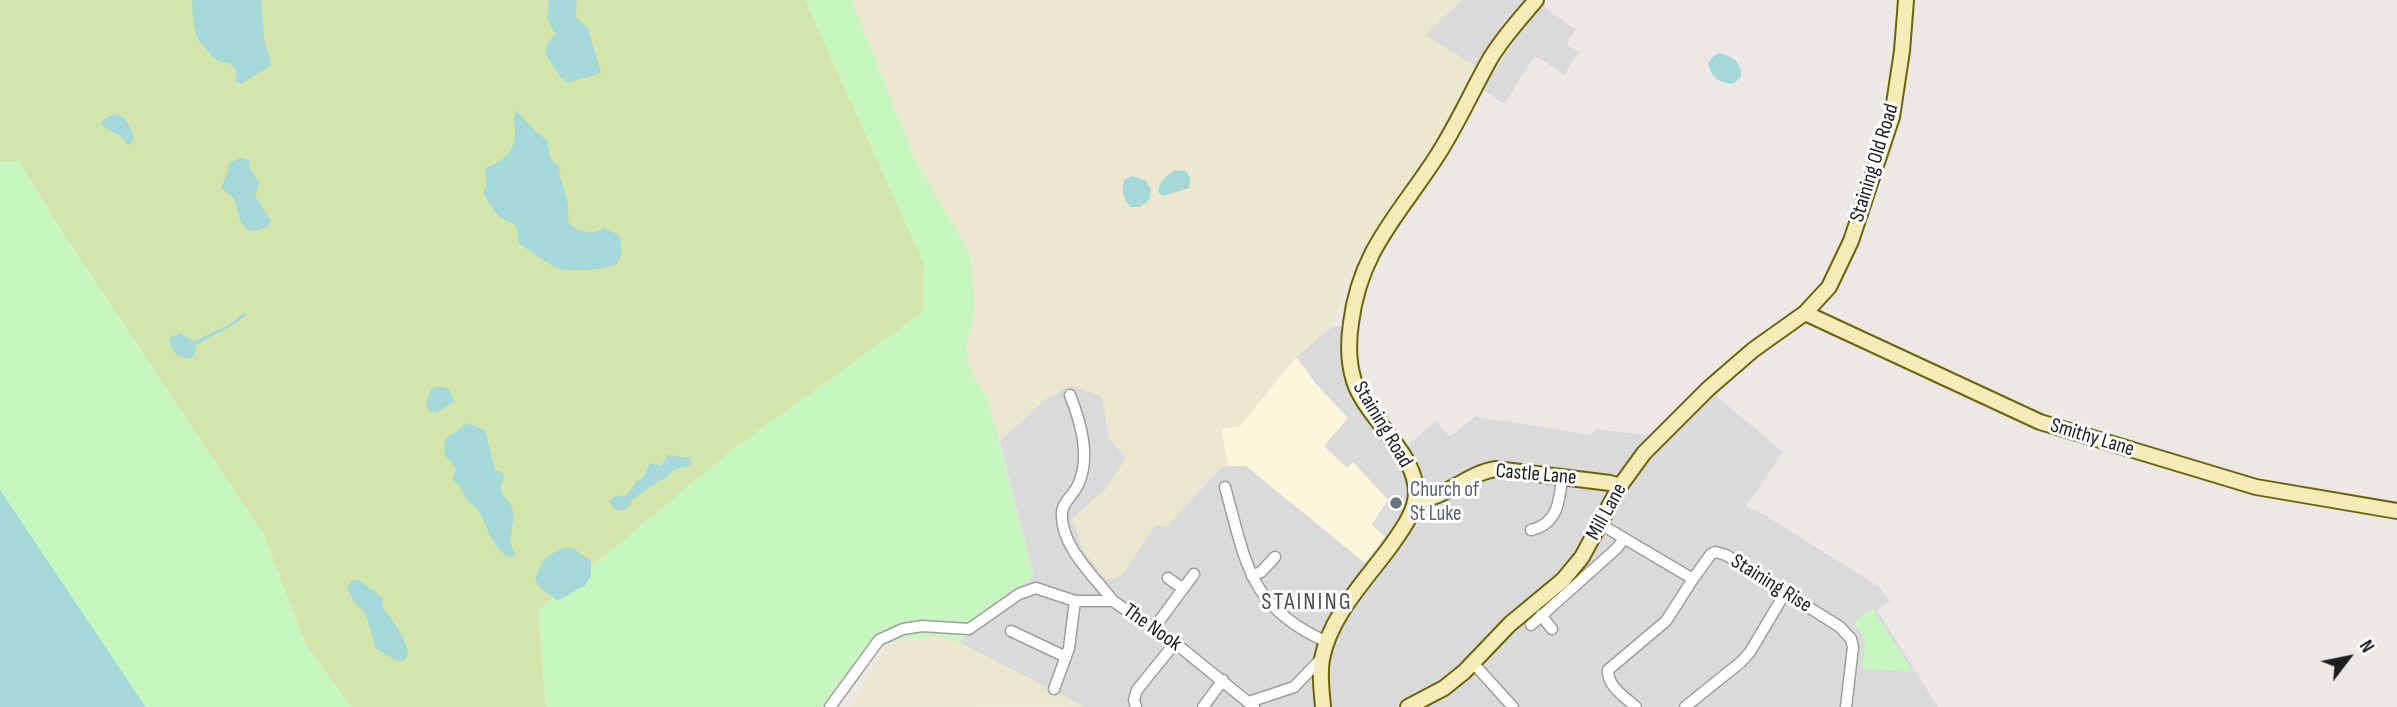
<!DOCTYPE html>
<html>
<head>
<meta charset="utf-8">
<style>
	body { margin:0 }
	#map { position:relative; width:2397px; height:707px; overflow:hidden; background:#ede8e3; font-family:"Sofia Sans Condensed",sans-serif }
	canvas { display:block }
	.north { position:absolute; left:2313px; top:623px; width:70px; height:70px; -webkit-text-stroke:5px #fff; paint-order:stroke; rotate:58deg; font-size:19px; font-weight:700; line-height:28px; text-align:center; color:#1d1d1d }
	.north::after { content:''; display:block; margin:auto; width:24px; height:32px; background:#1d1d1d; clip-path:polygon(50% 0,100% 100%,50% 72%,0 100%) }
</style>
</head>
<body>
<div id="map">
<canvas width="2397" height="707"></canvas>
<div class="north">N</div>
</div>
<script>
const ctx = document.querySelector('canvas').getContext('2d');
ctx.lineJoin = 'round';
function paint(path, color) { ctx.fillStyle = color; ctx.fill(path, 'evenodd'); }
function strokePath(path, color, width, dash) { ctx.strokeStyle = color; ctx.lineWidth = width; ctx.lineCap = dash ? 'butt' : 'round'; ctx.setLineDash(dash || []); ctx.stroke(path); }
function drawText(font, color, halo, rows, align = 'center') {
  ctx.font = font + ' "Sofia Sans Condensed",sans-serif'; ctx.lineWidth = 6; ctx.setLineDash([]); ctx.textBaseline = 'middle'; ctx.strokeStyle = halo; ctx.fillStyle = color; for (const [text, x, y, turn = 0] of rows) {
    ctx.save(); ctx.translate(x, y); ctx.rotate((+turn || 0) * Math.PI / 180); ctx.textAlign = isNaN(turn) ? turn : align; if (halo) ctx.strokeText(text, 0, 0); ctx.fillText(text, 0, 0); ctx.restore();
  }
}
paint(new Path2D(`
	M1462,0H1525L1506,20L1475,66L1424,35Z
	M1540,4L1576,30L1567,41L1569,46L1579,52L1564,75L1545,61L1534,57L1504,104L1482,89Z
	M1333,326L1350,328L1351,373L1401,451L1436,421L1450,437L1477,415L1478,417L1592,435L1594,429L1654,436L1708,389L1783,452L1746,506L1766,516L1878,586L1890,601L1877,610L1938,707H1084L960,643L979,617L1034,576L1000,441L1048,397L1071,385L1102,396L1109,438L1126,458L1107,488L1072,519L1123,574L1143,540L1155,526H1167L1222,467L1220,429L1240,426L1296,357Z`), '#dbdada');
paint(new Path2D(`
	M1296,357L1317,385L1348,418L1324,446L1347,468L1353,462L1388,500L1372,525L1385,537L1365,563L1246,466H1228L1220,429L1240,426Z`), '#fdf6dc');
paint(new Path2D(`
	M852,0H1462L1425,35L1475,66L1440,133L1358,256L1332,326L1296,357L1240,426L1221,429L1228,466L1222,467L1213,475L1167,526H1155L1123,574L1110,580L1102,575L1084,552L1072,519L1107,488L1126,458L1109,438L1102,396L1071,385L1048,397L1000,441L987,397L971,374L966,349L975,304L970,254L915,159Z
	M938,636L960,643L1084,706L850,707L886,647L905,639Z`), '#ebe8cf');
paint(new Path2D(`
	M0,0H805L924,264L923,312L732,450L538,611L546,707H351L305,643L264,535L54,219L19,161L0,162Z`), '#d4e5ab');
paint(new Path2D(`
	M805,0H852L915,159L970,254L975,304L966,349L971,374L987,396L1034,576L979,617L960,643L938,636L905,639L870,647L823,707H546L538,611L732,450L923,312L924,264Z
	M19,161L54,219L264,535L305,643L351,707H0V162Z
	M1873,609L1913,672L1863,669L1865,640L1854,621Z`), '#c8f6c1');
paint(new Path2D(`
	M1381,510L1401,520L1386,537L1372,525Z`), '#ddd');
paint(new Path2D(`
	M192,0H261L264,39L271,61L270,66L241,84L236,81V70L231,64L217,61C193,37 194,33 192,0Z
	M549,0H577L576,17L588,28L601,73L567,83L558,74L545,53L547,43L556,34L547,19Z
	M1719,53C1734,57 1741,61 1741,77L1733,84C1717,82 1712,78 1708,63L1713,57Z
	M516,111L536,132L547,140L551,160L561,168L559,173C564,191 570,202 568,222C577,233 593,235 605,228L619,235C621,244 623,255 618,262C612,271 569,271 559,269C555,268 521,246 518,242C519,216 508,227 496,213C491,207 487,199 483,193L487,185L485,168C505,160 516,152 515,129C514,121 513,118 516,111Z
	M113,114C126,114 131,127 134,138L131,144L128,145L120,136L101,125L103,120Z
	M240,158L249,160L250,169L259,182L255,197C261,202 264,212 271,220L268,227L254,231L247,230L240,220L234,198L221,188L226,177L229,163Z
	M1175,170L1186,171L1190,178L1189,188L1163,196L1159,193C1157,182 1167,176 1175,170Z
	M1132,176L1145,180L1151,189L1150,199L1140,207H1131C1123,198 1121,192 1124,180Z
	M245,312L247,315L233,325L196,345L195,354L190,359C177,357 171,351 169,338L180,333L194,341L229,325Z
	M439,386L449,389L454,401L437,413L431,412L426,406L430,390Z
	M468,423L485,430L495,470L502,472L504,477C494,498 510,495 513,511C516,530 505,532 515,555L511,558C493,550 488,529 480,513C476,507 469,503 465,496C461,489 459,484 452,479L456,468L444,454L445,439Z
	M668,455L689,458L692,464C686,469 683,466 677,469C669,472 668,479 659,481L633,499L629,506L622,511L614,509L609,501L613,497L627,495L637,481L642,479L650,463L661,466Z
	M0,490L141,700L146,707H0Z
	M567,547L573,548L591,561V576L584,587C573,589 568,598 557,600L539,587L535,579C544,558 545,555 567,547Z
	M358,579L384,599L382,606C392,621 405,635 408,654L404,660L398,661L376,649L366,614L355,603L347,589L351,581Z`), '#a5d8d9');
const street = new Path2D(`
	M1070,395C1081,423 1091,457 1078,485C1074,494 1062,503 1062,513C1060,546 1095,577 1113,601
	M1225,487C1246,562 1248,607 1327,642
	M1600,524L1693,579L1711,554L1715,552L1726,555L1840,627L1851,639L1853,647L1846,707
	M1531,530C1558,524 1560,500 1562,476
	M1252,576L1261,572L1275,557
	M1168,578L1182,588
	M1541,615L1552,629
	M1531,625L1616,549L1624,539
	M1154,628L1194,574
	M1011,631L1066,657
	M1473,663L1513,707
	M1054,689L1069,648L1075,601
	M1249,702L1294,687L1321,659
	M830,707L879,640L903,629L922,626L969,629L1019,594L1036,588L1075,601H1113L1175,643L1254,707
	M1136,707L1134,700L1137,690L1175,643
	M1203,707L1223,680
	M1636,707C1625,697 1607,686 1608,670L1666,621L1693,579
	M1685,707L1741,662L1750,652L1785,593`);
const secondary = new Path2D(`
	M1805,313L2040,422L2256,487L2397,511
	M1416,500C1444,500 1467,473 1496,469L1610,483L1620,486
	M1323,707C1322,692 1319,675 1322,659C1330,616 1365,581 1390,547C1399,534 1412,517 1415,501C1424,458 1366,420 1354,381C1348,362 1348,343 1351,323C1360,250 1399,215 1437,156C1457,125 1472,91 1490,59C1503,37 1520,19 1536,0
	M1408,707L1444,688L1464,672L1510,624L1563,580L1582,557L1620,486L1644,453L1708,389L1753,350L1805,313L1829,287L1851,241L1892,117L1902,51L1906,0`);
strokePath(street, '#9e9e9e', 13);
strokePath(secondary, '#6d630a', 18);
strokePath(street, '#fff', 10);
strokePath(secondary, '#f6ecb8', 14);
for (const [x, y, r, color] of [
	[1396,503,7,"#6b7280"]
]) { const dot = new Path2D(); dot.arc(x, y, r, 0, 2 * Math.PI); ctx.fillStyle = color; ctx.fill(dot); strokePath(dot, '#fff', 2.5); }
drawText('21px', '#1d1d1d', '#fff', [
	["Staining Old Road",1875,163,-73],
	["Staining Road",1382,425,59],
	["Smithy Lane",2092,438,17],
	["Castle Lane",1536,475,5],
	["Mill Lane",1607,512,-61],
	["Staining Rise",1771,584,32],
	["The Nook",1152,628,35]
]);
drawText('21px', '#5b616d', '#fff', [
	["Church of",1410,491],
	["St Luke",1410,515]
], 'left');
ctx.letterSpacing = '2px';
drawText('24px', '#505050', '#fff', [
	["STAINING",1307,603]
]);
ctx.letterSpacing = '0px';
</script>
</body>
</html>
